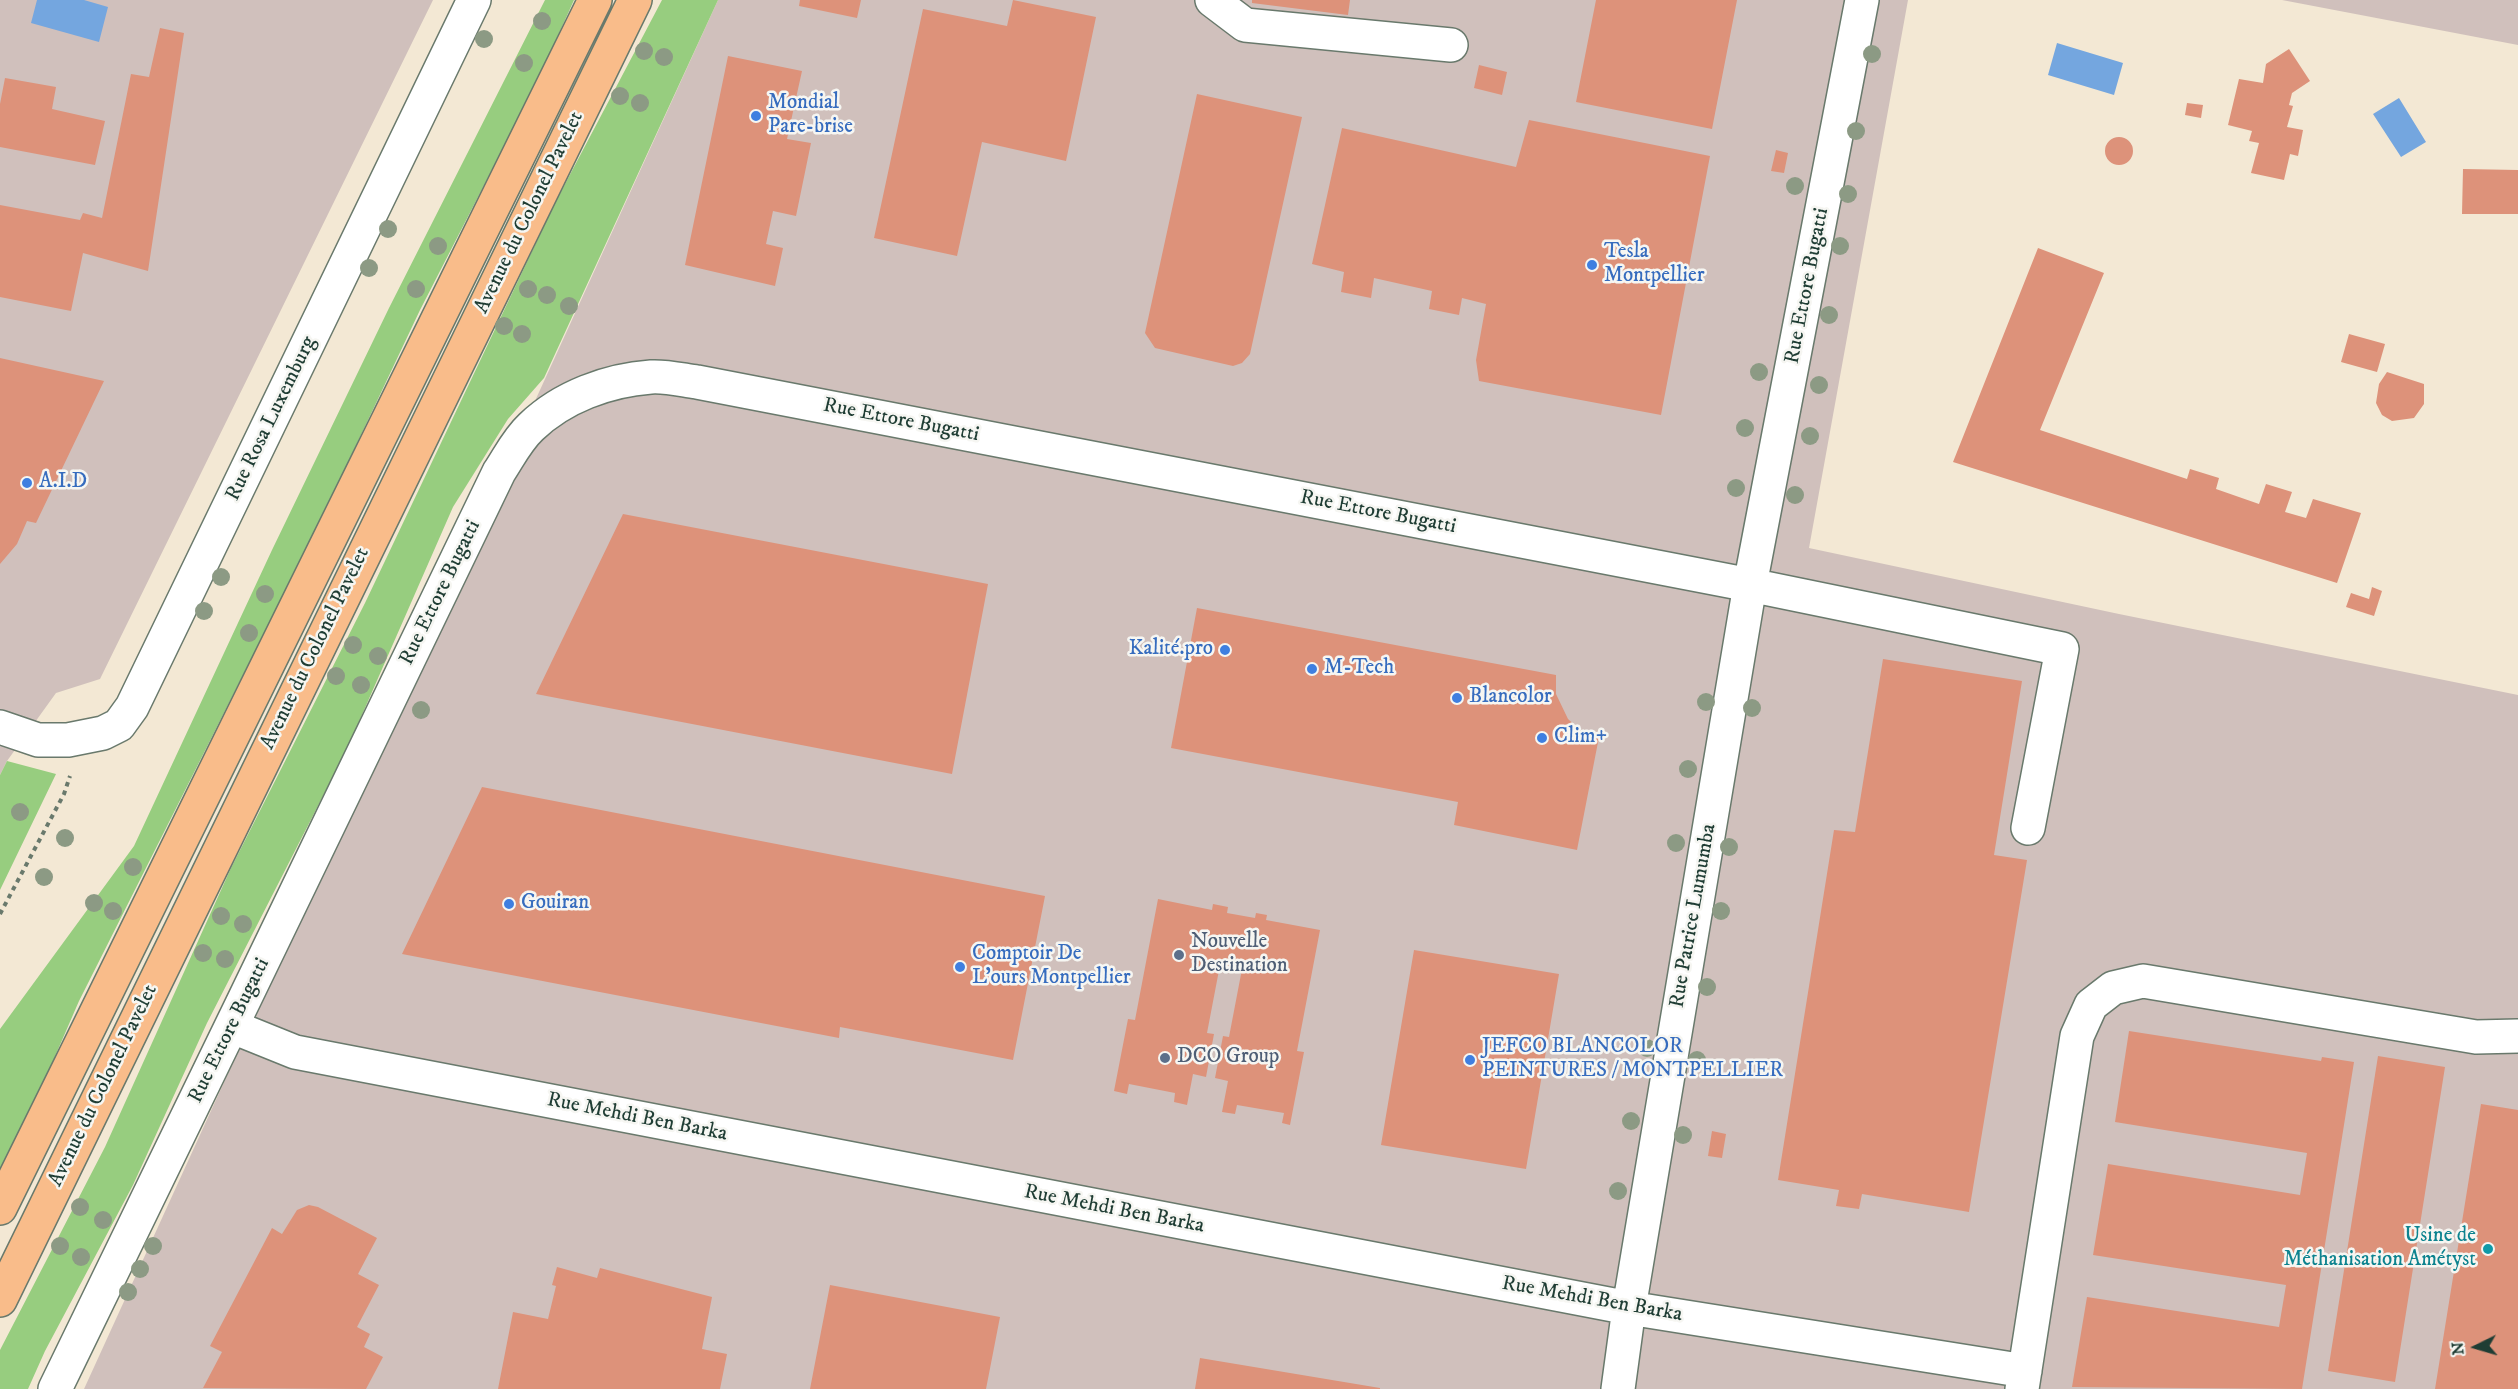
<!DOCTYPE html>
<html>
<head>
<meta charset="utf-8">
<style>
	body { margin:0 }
	#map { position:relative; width:2518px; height:1389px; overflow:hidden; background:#f3e8d4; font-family:"IM FELL DW Pica",serif }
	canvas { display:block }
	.north { position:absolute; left:2446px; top:1317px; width:60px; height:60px; -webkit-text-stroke:4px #f6f6f2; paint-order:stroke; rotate:265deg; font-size:16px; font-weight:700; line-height:24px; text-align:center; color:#1f3d34 }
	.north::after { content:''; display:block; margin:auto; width:21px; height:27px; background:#1f3d34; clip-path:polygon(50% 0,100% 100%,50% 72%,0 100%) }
</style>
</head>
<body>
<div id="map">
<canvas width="2518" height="1389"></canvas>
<div class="north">N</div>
</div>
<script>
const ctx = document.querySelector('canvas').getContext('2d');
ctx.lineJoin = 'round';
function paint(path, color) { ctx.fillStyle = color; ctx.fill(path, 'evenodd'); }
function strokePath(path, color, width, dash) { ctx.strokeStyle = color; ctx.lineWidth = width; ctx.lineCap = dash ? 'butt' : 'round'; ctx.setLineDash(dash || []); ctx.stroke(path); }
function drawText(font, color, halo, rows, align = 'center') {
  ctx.font = font + ' "IM FELL DW Pica",serif'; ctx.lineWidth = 5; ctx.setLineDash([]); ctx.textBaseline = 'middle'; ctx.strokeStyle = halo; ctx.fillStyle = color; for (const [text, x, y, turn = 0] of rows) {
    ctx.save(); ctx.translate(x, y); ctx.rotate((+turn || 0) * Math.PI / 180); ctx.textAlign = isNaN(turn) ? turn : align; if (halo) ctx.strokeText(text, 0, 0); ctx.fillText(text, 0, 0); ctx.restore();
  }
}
paint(new Path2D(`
	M0,0H433L100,679L56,693L7,761L0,775Z
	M718,0H1908L1809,548L2119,614L2518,695V1389H84Z
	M2282,0H2518V45Z`), '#d0c0bc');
paint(new Path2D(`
	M545,0H574L538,80L420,310L317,528L79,1001L30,1114L0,1171V1029L134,846L272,550L389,308Z
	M662,0H718L544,378L508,419L453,507L347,749L207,1023L133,1185L45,1351L28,1389H0V1350L105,1147L231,868L365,603L555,203Z
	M7,761L56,774L0,890V775Z`), '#97cd7f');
paint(new Path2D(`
	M37,0H84L108,7L99,42L31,23Z
	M2057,43L2123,63L2114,95L2048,75Z
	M2399,98L2426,142L2401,157L2373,114Z`), '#74a6df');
paint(new Path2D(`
	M800,0H861L857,18L799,6Z
	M1013,0L1096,17L1066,161L982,142L957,256L874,238L923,9L1007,26Z
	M1252,0H1350L1348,15L1252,3Z
	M1596,0H1737L1712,129L1576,102Z
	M160,28L184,33L148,271L83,253L71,311L0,297V205L80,220L83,213L102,218L131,74L149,77Z
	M2289,49L2310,81L2292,93L2289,105L2293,106L2287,127L2303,130L2298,156L2290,154L2284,180L2251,173L2259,143L2249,141L2252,131L2228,125L2239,79L2263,83L2266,64Z
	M728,56L802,71L787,139L811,143L796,216L773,211L766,244L783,248L775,286L685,265Z
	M1479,65L1507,72L1502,95L1474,88Z
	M5,78L56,87L52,109L105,121L95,165L0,147V104Z
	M1197,94L1302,117L1250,354L1242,363L1233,366L1155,348L1145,333Z
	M2187,103L2203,105L2201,118L2185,115Z
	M1529,120L1710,156L1661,415L1479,381L1476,360L1486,304L1462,298L1459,315L1429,309L1432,291L1374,278L1371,298L1341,292L1344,272L1312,264L1342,128L1516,167Z
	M2105 151a14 14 0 1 1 28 0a14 14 0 1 1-28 0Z
	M1776,150L1788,153L1784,173L1771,171Z
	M2463,169L2518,170V214H2462Z
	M2038,248L2104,273L2040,430L2187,479L2190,469L2219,478L2216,489L2259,504L2266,484L2292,492L2285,512L2306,518L2313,499L2361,513L2337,583L1953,462Z
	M2349,334L2385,344L2377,372L2341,362Z
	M0,358L104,381L36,523L27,521L17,544L0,564Z
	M2387,372L2424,384V404L2414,418L2392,421L2382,415L2376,403L2379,384Z
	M623,514L988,584L952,774L536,694Z
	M2372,587L2382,591L2374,616L2346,607L2351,593L2369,599Z
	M1197,608L1556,675V694L1568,719L1580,730L1599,737L1577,850L1454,825L1458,802L1171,748Z
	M1883,659L2022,681L1994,855L2027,860L1969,1212L1862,1194L1859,1209L1836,1206L1839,1190L1778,1180L1834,830L1855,832Z
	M482,787L1045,896L1013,1060L840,1027L839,1038L402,954Z
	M1158,899L1212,910L1213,904L1228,907L1227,913L1255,918L1256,913L1267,915L1266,920L1320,930L1297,1051L1304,1052L1290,1125L1282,1123L1284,1113L1237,1105L1235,1114L1222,1112L1228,1081L1215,1078L1223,1036L1229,1037L1242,969L1220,965L1207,1033L1214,1034L1206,1077L1193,1074L1187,1105L1174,1102L1175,1093L1129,1084L1127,1094L1114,1091L1128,1019L1135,1020Z
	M1414,950L1559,974L1526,1169L1381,1145Z
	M2129,1031L2321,1061L2322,1057L2354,1062L2302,1389L2072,1387L2087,1297L2279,1327L2286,1285L2093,1255L2108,1164L2300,1195L2307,1153L2115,1122Z
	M2378,1056L2445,1067L2395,1382L2328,1371Z
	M2481,1104L2518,1110V1389H2435Z
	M1712,1131L1726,1134L1722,1158L1708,1156Z
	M309,1205L318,1207L377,1238L358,1274L379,1285L357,1327L370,1334L364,1347L383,1357L366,1389L203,1388L222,1352L210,1346L272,1228L282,1234L297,1210Z
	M557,1267L597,1278L600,1268L712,1297L702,1349L727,1354L720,1389H498L513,1312L548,1319L556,1286L552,1285Z
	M830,1285L1000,1317L986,1389H810Z
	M1200,1358L1380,1388V1389H1195Z`), '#dd927a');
const minor = new Path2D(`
	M1212,0L1245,25L1451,45
	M0,727L38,740H68L103,733L119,725L132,707L474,0
	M233,1027L295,1052L1629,1308L2025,1371
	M55,1389C205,1084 350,778 499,472C509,457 517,440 531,427C562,397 608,380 651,377C666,376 682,380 697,382L1750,585L2062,649L2028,828
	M1618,1389L1629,1308L1750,585L1862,0
	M2022,1389L2077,1036L2091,1005L2113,988L2143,981L2476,1037L2518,1036`);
const major = new Path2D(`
	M0,1208L595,0
	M0,1300L635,0`);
strokePath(minor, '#69796c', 36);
strokePath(major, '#69796c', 36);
strokePath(new Path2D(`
	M0,914L64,794L70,776`), '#69796c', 4, [4.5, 4.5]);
strokePath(minor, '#fff', 33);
strokePath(major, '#f9bc8a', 33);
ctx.fillStyle = '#8c9a84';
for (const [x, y] of [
	[542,21],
	[484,39],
	[644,51],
	[1872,54],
	[664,57],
	[524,63],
	[620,96],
	[640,103],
	[1856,131],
	[1795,186],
	[1848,194],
	[388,229],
	[438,246],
	[1840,246],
	[369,268],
	[416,289],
	[528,289],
	[547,295],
	[569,306],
	[1829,315],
	[504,326],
	[522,334],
	[1759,372],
	[1819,385],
	[1745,428],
	[1810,436],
	[1736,488],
	[1795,495],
	[221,577],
	[265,594],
	[204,611],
	[249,633],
	[353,645],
	[378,656],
	[336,676],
	[361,685],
	[1706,702],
	[1752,708],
	[421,710],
	[1688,769],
	[20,812],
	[65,838],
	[1676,843],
	[1729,847],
	[133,867],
	[44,877],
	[94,903],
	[113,911],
	[1721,911],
	[221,916],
	[243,924],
	[203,953],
	[225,959],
	[1707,987],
	[1647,1048],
	[1697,1060],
	[1631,1121],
	[1683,1135],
	[1618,1191],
	[80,1207],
	[103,1220],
	[60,1246],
	[153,1246],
	[81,1257],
	[140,1269],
	[128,1292]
]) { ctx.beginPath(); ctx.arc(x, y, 9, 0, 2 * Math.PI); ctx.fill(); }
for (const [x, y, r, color] of [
	[756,116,6,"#3f7fe0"],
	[1592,265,6,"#3f7fe0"],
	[27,483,6,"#3f7fe0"],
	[1225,650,6,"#3f7fe0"],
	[1312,669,6,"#3f7fe0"],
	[1457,698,6,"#3f7fe0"],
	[1542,738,6,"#3f7fe0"],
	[509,904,6,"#3f7fe0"],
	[1179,955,6,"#5c6f8a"],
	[960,967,6,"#3f7fe0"],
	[1165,1058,6,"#5c6f8a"],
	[1470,1060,6,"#3f7fe0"],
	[2488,1249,6,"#0f9aa8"]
]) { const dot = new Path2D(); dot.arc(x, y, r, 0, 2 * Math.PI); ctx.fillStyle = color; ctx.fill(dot); strokePath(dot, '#f6f6f2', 2); }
drawText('21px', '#366cbe', '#f6f6f2', [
	["Mondial",768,104],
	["Pare-brise",768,128],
	["Tesla",1604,253],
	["Montpellier",1604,277],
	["A.I.D",39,483],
	["Kalité.pro",1213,650,"right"],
	["M-Tech",1324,669],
	["Blancolor",1469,698],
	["Clim+",1554,738],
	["Gouiran",521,904],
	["Comptoir De",972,955],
	["L'ours Montpellier",972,979],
	["JEFCO BLANCOLOR",1482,1048],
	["PEINTURES / MONTPELLIER",1482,1072]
], 'left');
drawText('21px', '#1f3d34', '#f6f6f2', [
	["Avenue du Colonel Pavelet",530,213,-64],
	["Rue Ettore Bugatti",1808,286,-79],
	["Rue Rosa Luxemburg",272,419,-64],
	["Rue Ettore Bugatti",901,421,11],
	["Rue Ettore Bugatti",1378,513,11],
	["Rue Ettore Bugatti",441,593,-64],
	["Avenue du Colonel Pavelet",316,649,-64],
	["Rue Patrice Lumumba",1694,916,-80],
	["Rue Ettore Bugatti",230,1031,-64],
	["Avenue du Colonel Pavelet",104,1086,-64],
	["Rue Mehdi Ben Barka",637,1118,11],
	["Rue Mehdi Ben Barka",1114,1210,11],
	["Rue Mehdi Ben Barka",1592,1300,10]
]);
drawText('21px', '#4e5e75', '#f6f6f2', [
	["Nouvelle",1191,943],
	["Destination",1191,967],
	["DCO Group",1177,1058]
], 'left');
drawText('21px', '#0d838f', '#f6f6f2', [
	["Usine de",2476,1237],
	["Méthanisation Amétyst",2476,1261]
], 'right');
</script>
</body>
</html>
